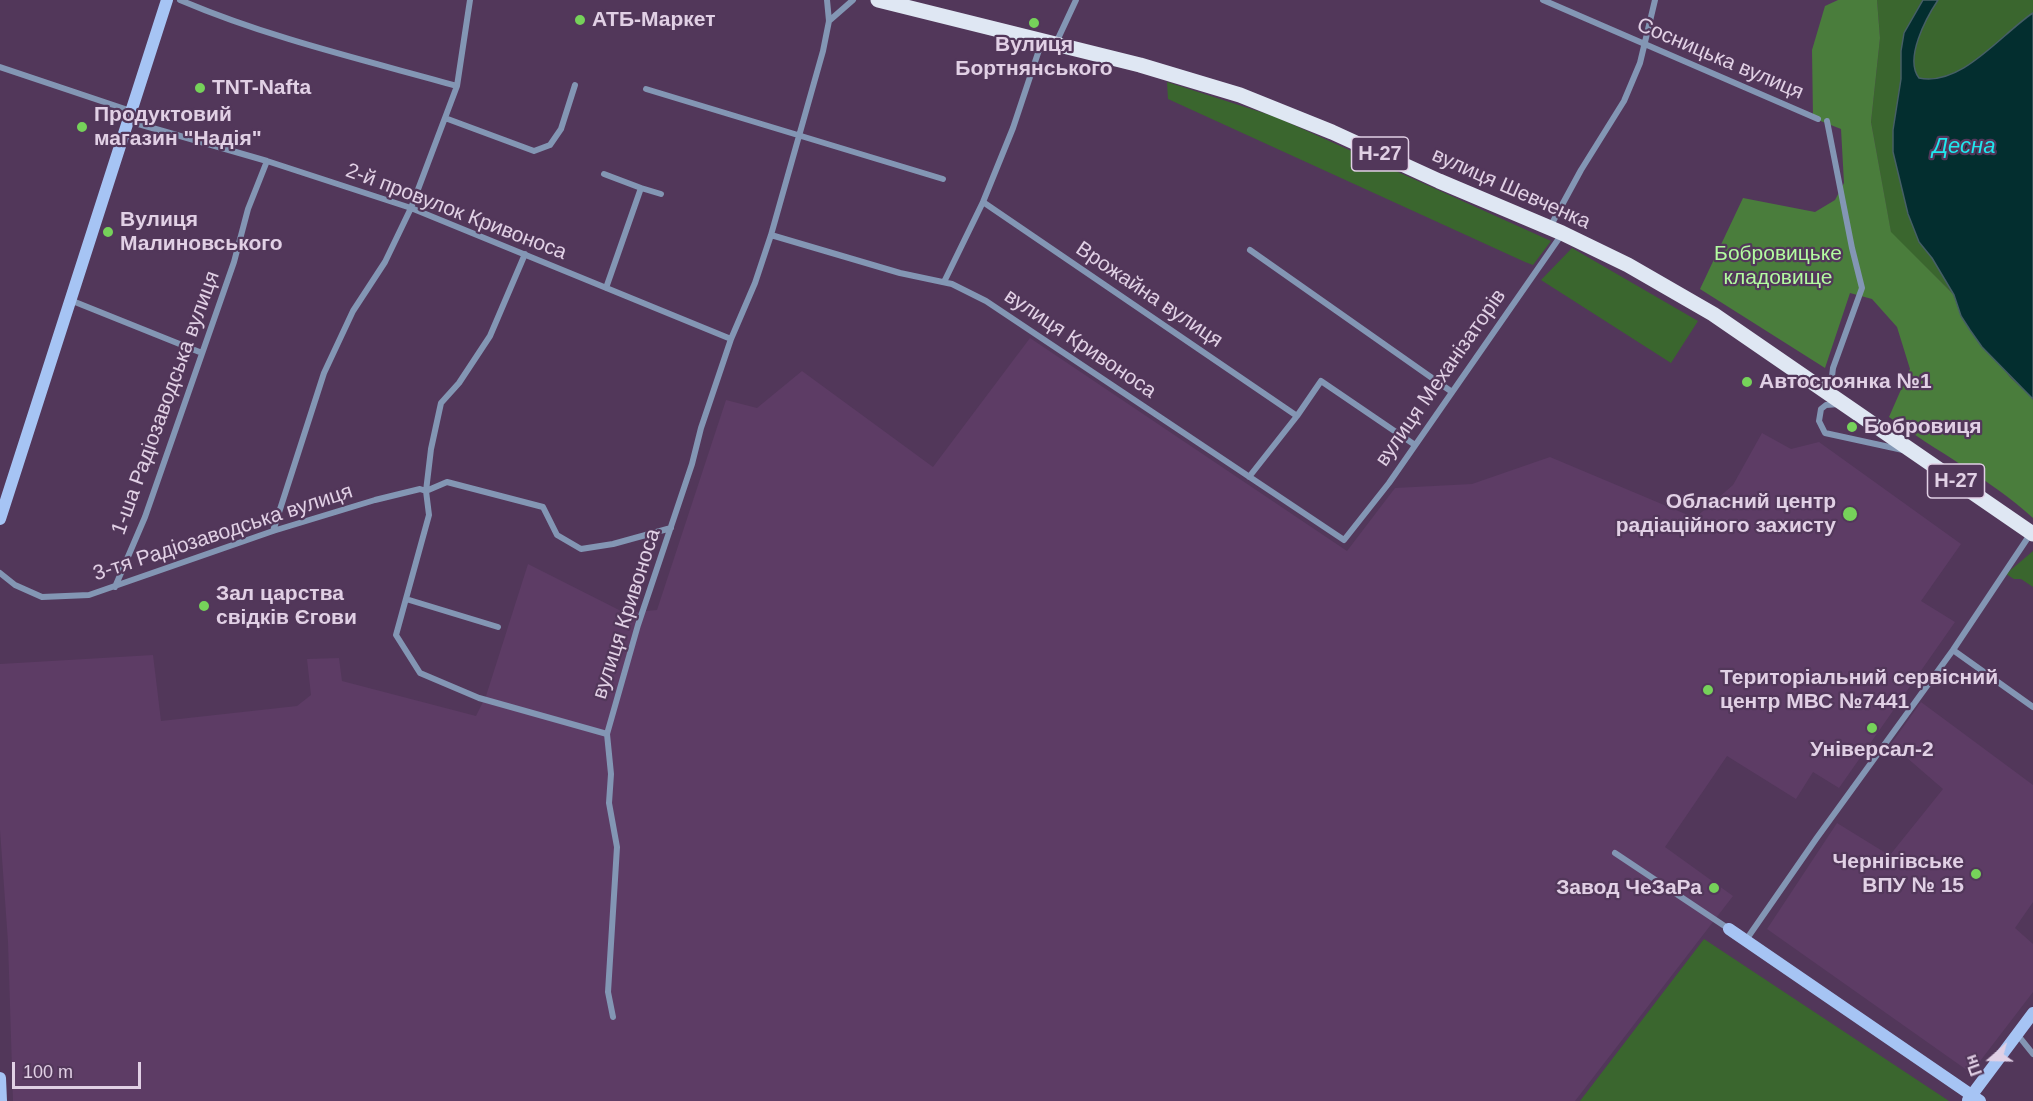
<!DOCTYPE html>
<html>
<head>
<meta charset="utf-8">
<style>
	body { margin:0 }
	#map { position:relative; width:2033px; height:1101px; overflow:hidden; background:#52375a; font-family:Helvetica,sans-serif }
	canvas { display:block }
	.north { position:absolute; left:1961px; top:1029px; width:60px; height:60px; -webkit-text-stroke:4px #52375a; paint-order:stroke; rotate:250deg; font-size:16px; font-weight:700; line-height:24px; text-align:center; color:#e1d0e5 }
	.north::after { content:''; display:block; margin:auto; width:21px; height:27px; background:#e1d0e5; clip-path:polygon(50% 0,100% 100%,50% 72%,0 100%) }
	.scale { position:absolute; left:12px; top:1062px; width:129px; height:27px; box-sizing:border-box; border:3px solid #e1d0e5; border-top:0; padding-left:8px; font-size:18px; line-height:21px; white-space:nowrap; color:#e1d0e5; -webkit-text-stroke:4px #52375a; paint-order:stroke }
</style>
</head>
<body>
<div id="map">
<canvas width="2033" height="1101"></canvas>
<div class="north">Пн</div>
<div class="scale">100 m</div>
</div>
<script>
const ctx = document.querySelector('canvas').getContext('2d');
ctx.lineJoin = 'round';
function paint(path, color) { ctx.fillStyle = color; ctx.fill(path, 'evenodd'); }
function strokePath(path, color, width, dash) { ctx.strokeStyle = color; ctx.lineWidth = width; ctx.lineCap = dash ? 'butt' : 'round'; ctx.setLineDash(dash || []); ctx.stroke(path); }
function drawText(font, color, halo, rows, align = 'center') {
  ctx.font = font + ' Helvetica,sans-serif'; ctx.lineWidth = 4.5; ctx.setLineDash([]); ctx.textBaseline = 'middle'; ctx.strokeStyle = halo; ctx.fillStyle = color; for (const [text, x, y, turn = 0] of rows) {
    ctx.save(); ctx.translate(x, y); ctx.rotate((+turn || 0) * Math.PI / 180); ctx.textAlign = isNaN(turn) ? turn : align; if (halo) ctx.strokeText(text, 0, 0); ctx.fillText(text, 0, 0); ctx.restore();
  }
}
paint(new Path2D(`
	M1030,338L1347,551L1395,488L1472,484L1550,457L1695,518L1733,485L1762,433L1791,449L1819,442L1961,544L1921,601L1955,622L1839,788L1813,772L1796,799L1727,756L1665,847L1733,896L1575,1101H13L8,942L0,830V664L153,655L161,721L297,706L311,695L307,659L339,658L342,681L476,716L486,696L528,564L625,613L657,610L726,400L757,408L802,371L933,467Z
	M1921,702L2033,785V902L2015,928L2033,944V992L1971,1073L1767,929L1837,823L1910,868L1890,855L1943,789L1891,744Z`), '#5d3c65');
paint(new Path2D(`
	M1877,0H1923L1919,6L1901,51V79L1893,130L1919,242L1932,258L1954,295L1891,233L1871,122L1880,38Z
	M1938,0H2033V13C2002,33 1962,87 1919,78C1904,59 1926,18 1938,0Z
	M1167,82L1276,117L1551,241L1533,265L1525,262L1168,99Z
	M1572,248L1698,321L1671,363L1541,280Z
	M2033,551V587L2021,579H2014L2006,574Z
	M1704,939L1949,1101H1580Z`), '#3a662e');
paint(new Path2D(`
	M1838,0H1877L1880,38L1871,122L1891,232L1954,295L1961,316L2010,377L2033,399V518C1990,479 1936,451 1889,417L1910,369L1897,327L1872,299L1850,293L1825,368L1700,289L1743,198L1815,212L1835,200L1844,183L1841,129L1813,118L1812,50L1825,6Z`), '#4a7d3c');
const water = new Path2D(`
	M1923,0H1938C1926,18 1904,59 1919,78C1962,87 2002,33 2033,13V399L1982,347L1970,330L1961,316L1954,295L1932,258L1919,242L1908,214L1893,152V130L1901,79V51L1904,33Z`);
paint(water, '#032e2f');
strokePath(water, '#465f66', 1.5);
strokePath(new Path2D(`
	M180,0C269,38 364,60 457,86
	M1543,0L1818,119
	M829,21L853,0
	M1056,43L1076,0
	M0,67L131,111
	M646,89L943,179
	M445,118L534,151L550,145L561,129L575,85
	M128,121L267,161L411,208L731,339
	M1827,121L1852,248L1862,288L1833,368L1830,393
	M604,174L641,188L606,288
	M641,188L661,194
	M983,202L1297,416
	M1550,227L1581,170L1624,101L1640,63L1655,0
	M771,235L900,273L952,284L986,301L1344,540L1389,483L1562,234
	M1250,250L1452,392
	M525,254L490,336L459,383L441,403L431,449L426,491L429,515L396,635L420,673L479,698L607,734
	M944,282L983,202L1013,128L1042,41
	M70,300L202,353
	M1839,404L1826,405L1821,409L1819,421L1825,433L1903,450
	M1249,477L1297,416L1321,381L1415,445
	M273,531L324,373L353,311L385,262L411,208L457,86L470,0
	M0,573L15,585L42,597L89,595L273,531L375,500L420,489L426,491L447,482L543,507L557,535L581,549L613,544L671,528
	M115,587L145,517L234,262L248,209L267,161
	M406,599L498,627
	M1953,650L2033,707
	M1615,853L1729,929
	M1746,940L1816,839L1953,650L2031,533
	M613,1017L608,992L617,847L609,803L611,774L607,734L638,625L692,464L701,428L731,339L755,283L771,235L823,51L829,21L827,0
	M2017,1034L2033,1054`), '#8396b4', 6);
strokePath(new Path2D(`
	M0,519L167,0
	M1729,929L1980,1101
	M0,1078L1,1101
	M1968,1100L2033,1013`), '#a6c4f4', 12);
strokePath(new Path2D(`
	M878,0L1140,65L1240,95L1332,132L1439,181L1562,233L1628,265L1713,314L2033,534`), '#dfe7f3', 15);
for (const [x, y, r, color] of [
	[580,20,6,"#76d25a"],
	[1034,23,6,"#76d25a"],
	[200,88,6,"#76d25a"],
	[82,127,6,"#76d25a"],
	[108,232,6,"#76d25a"],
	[1747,382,6,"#76d25a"],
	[1852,427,6,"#76d25a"],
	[1850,514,8,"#76d25a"],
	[204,606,6,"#76d25a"],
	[1708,690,6,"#76d25a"],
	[1872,728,6,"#76d25a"],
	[1976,874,6,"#76d25a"],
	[1714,888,6,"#76d25a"]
]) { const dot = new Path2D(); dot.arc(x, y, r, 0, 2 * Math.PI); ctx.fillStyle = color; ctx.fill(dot); strokePath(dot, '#52375a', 2); }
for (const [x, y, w] of [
	[1380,154,57],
	[1956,481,57]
]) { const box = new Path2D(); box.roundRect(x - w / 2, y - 17, w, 34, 4.5); ctx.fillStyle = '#52375a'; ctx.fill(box); strokePath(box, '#e1d0e5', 1.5); }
drawText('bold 20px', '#e1d0e5', null, [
	["Н-27",1380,154],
	["Н-27",1956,481]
]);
drawText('bold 21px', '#e1d0e5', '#52375a', [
	["АТБ-Маркет",592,20],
	["Вулиця",1034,45,"center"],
	["Бортнянського",1034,69,"center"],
	["TNT-Nafta",212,88],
	["Продуктовий",94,115],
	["магазин \"Надія\"",94,139],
	["Вулиця",120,220],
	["Малиновського",120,244],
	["Автостоянка №1",1759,382],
	["Бобровиця",1864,427],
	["Обласний центр",1836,502,"right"],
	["радіаційного захисту",1836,526,"right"],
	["Зал царства",216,594],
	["свідків Єгови",216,618],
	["Територіальний сервісний",1720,678],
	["центр МВС №7441",1720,702],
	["Універсал-2",1872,750,"center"],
	["Чернігівське",1964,862,"right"],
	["ВПУ № 15",1964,886,"right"],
	["Завод ЧеЗаРа",1702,888,"right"]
], 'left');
drawText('21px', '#e1d0e5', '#52375a', [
	["Сосницька вулиця",1720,59,23],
	["вулиця Шевченка",1511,189,24],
	["2-й провулок Кривоноса",456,212,21],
	["Врожайна вулиця",1149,295,34],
	["вулиця Кривоноса",1080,344,34],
	["вулиця Механізаторів",1441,378,-55],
	["1-ша Радіозаводська вулиця",166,403,-70],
	["3-тя Радіозаводська вулиця",223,533,-18],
	["вулиця Кривоноса",627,614,-72]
]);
drawText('21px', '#b3fba0', '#52375a', [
	["Бобровицьке",1778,254],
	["кладовище",1778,278]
]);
drawText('italic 22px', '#1fe7ee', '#52375a', [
	["Десна",1964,147]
]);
</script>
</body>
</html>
